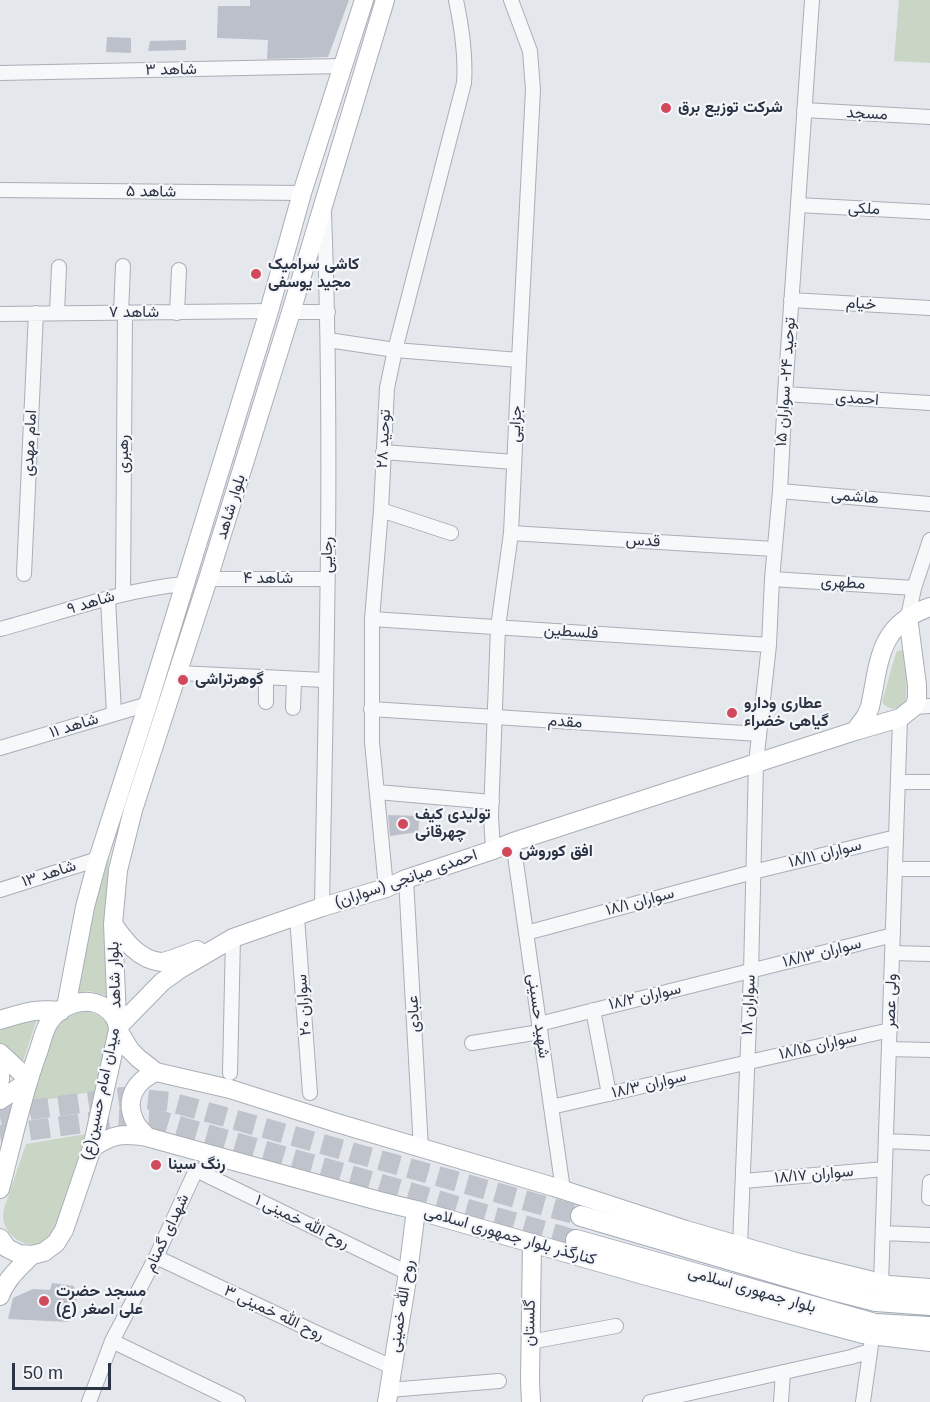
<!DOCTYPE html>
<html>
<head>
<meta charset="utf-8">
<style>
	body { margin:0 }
	#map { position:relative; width:930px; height:1402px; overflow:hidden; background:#e4e7ec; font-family:Helvetica,sans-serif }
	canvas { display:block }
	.scale { position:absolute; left:12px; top:1363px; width:99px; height:27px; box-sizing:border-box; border:3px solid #2b3445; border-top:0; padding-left:8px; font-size:18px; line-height:21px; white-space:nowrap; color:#2b3445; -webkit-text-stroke:4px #f4f6f9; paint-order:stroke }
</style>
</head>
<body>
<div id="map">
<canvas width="930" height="1402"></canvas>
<div class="scale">50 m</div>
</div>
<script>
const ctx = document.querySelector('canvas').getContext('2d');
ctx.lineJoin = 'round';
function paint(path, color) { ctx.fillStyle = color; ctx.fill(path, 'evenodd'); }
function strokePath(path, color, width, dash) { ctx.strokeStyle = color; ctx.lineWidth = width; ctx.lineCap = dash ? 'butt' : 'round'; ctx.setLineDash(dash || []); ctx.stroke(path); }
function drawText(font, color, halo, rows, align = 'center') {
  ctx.font = font + ' Helvetica,Vazirmatn,sans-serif'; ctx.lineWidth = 4.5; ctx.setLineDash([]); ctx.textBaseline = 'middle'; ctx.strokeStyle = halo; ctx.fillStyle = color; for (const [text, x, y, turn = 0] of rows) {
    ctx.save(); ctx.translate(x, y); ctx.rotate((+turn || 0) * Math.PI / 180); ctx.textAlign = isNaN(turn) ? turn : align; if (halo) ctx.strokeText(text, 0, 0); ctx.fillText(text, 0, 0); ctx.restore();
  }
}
paint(new Path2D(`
	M899,0H930V63L894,61Z
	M902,650C910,659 906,690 906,703C899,710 888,711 882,702L895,656L897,651Z
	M109,849L107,922L113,998L90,991L72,993Z
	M85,1011C98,1014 108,1020 112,1033L97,1091L32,1102C38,1082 50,1031 64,1018C70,1012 77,1012 85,1011Z
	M39,1013L22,1064L0,1046V1024Z
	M86,1134L57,1224C54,1230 52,1235 47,1239C29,1253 4,1237 3,1216C3,1209 7,1201 9,1194C15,1177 20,1161 26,1144Z`), '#c9d6c5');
paint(new Path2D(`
	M250,0H349L328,57L267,59L268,40L217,38L218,6H250Z
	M107,37L131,38V53L106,52Z
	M186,40V50L148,51L150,41Z
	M388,815L420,816L418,832L390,836Z
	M52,1283L74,1286L77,1305L68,1322L8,1319L13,1298L33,1289L50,1290Z`), '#bbc0ca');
strokePath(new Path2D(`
	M0,1118L30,1110L123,1097L171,1102L581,1216
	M0,1135L118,1118L158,1120L576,1240`), '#bfc3cb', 20, [20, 10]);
const street = new Path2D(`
	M0,73L342,66
	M804,110L930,117
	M0,190L302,193
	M798,205L930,212
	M791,300L930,308
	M291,312H328
	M57,313L59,267
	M121,313L123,266
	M177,313L179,270
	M0,314L269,311
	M328,340L395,350L519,360
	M785,394L930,403
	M383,452L514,462
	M780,491L930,504
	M381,510L451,533
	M511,533L774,549
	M24,574L36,313
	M208,579H328
	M772,579L914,588
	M123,594L125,313
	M108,599L114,714
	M908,617L914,588L930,540
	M372,619L769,645
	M0,629C61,613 121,590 184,584
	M178,673L325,680
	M266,702V678
	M914,707L930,706
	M293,708L294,680
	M371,709L759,734
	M0,748L148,704
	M898,782H930
	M377,792L492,802
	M513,842L563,1190
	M493,850L491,816L498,627L511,533L519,360L533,90L530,51L511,0
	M895,869H930
	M406,879L421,1149
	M386,888L372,742V619L381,510L387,388L395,350L464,83C466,55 462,28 456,0
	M0,890L98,859
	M322,907C326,677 333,445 324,214
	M297,917L310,1093
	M526,933L753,872L896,837
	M892,953L930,954
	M593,1010L609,1094
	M539,1024L893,935
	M472,1043L540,1032
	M889,1049L930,1050
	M230,1073L233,938
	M551,1107L890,1030
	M886,1141L930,1143
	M743,1181L885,1169
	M929,1198L930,1182
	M883,1233L930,1235
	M740,1246L751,972L756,763L769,645L772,579L780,491L785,394L812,0
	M156,1257L317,1333L392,1367
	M881,1283L900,718
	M112,1341L238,1402
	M530,1342L616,1326
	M389,1390L499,1381
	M89,1402L112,1341L156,1257L196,1170L408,1273
	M650,1402L851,1357L870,1351
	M781,1402L783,1372
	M863,1402L871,1345`);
const secondary = new Path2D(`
	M855,731L866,716L870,707C880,660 878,625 930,607
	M113,924C124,940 139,960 161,962C167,962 189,953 197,950
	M66,1007L85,907L98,859L148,704L269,311L302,193L364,0
	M117,1019L113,924L118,870L133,810L208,579L291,312L385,0
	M0,1020C23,1013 37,1008 61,1011
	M119,1026L162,982L180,969L233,938L322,907L386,888L406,879L493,850L513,842L855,731L900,718L914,707L917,699V685L908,617
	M118,1030L130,1050L138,1058L156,1072L230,1089L337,1123L554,1187L686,1230L796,1262L889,1285L930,1288
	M0,1053L28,1079
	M0,1063V1080
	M0,1100L27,1082
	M147,1137C143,1132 138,1128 135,1122C124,1100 135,1081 156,1072
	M92,1148C113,1134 123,1133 147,1137L379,1201L416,1210L654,1278L863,1334L930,1342
	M0,1189C12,1144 21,1099 37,1055C41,1045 43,1033 48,1024C59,1005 85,995 104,1007C113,1013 118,1020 118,1030L92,1148L64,1230L56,1243L44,1252L32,1255L19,1254L7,1248L0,1238
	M0,1296C6,1279 19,1268 32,1255
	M387,1402L408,1273L416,1210
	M531,1402L530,1381L532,1243`);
const primary = new Path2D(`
	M581,1216L829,1289L876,1301L930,1305
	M576,1240L875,1324L930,1327`);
strokePath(street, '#a9aeb7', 16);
strokePath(secondary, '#a9aeb7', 20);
strokePath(primary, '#a3abb8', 22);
strokePath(street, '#f7f8fa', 14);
strokePath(secondary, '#fff', 18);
strokePath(primary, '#fff', 20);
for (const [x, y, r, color] of [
	[666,108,6,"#d1495b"],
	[256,274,6,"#d1495b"],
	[183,680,6,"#d1495b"],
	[732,713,6,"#d1495b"],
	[403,824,6,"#d1495b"],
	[507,852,6,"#d1495b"],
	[156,1165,6,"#d1495b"],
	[44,1301,6,"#d1495b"]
]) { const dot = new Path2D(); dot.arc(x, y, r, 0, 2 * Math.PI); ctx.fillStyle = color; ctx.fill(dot); strokePath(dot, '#f4f6f9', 2); }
drawText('16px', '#2b3445', '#f4f6f9', [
	["شاهد ۳",171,70,-1],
	["مسجد",867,114,3],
	["شاهد ۵",151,192,1],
	["ملکی",864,209,3],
	["خیام",861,304,3],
	["شاهد ۷",134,313],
	["توحید ۲۴- سواران ۱۵",786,382,-86],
	["احمدی",857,399,4],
	["جزایی",516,424,-87],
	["توحید ۲۸",384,439,-87],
	["امام مهدی",30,443,-87],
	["رهبری",124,454,-90],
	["هاشمی",855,497,5],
	["بلوار شاهد",231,507,-73],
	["قدس",643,541,3],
	["رجایی",328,555,-90],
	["شاهد ۴",268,579],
	["مطهری",843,583,3],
	["شاهد ۹",91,603,-17],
	["فلسطین",571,632,4],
	["مقدم",565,722,4],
	["شاهد ۱۱",74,726,-17],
	["سواران ۱۸/۱۱",825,854,-14],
	["شاهد ۱۳",49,874,-18],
	["احمدی میانجی (سواران)",406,879,-19],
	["سواران ۱۸/۱",640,902,-15],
	["سواران ۱۸/۱۳",822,953,-14],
	["بلوار شاهد",115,975,-92],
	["سواران ۱۸/۲",645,997,-13],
	["ولی عصر",891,1001,-88],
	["سواران ۲۰",304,1005,-94],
	["سواران ۱۸",749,1005,-87],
	["عبادی",414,1014,-93],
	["شهید حسینی",538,1016,82],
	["سواران ۱۸/۱۵",818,1046,-13],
	["سواران ۱۸/۳",649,1085,-13],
	["میدان امام حسین(ع)",101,1094,-78],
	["سواران ۱۸/۱۷",814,1175,-5],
	["روح الله خمینی ۱",302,1222,26],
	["شهدای گمنام",167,1233,-65],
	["کنارگذر بلوار جمهوری اسلامی",510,1236,16],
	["بلوار جمهوری اسلامی",752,1290,16],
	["روح الله خمینی",402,1306,-81],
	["روح الله خمینی ۳",274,1313,25],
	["گلستان",530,1323,-89]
]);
drawText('bold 16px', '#2b3445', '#f4f6f9', [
	["شرکت توزیع برق",678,108],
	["کاشی سرامیک",268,265],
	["مجید یوسفی",268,283],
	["گوهرتراشی",195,680],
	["عطاری ودارو",744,704],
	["گیاهی خضراء",744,722],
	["تولیدی کیف",415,815],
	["چهرقانی",415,833],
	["افق کوروش",519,852],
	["رنگ سینا",168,1165],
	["مسجد حضرت",56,1292],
	["علی اصغر (ع)",56,1310]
], 'left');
</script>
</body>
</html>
